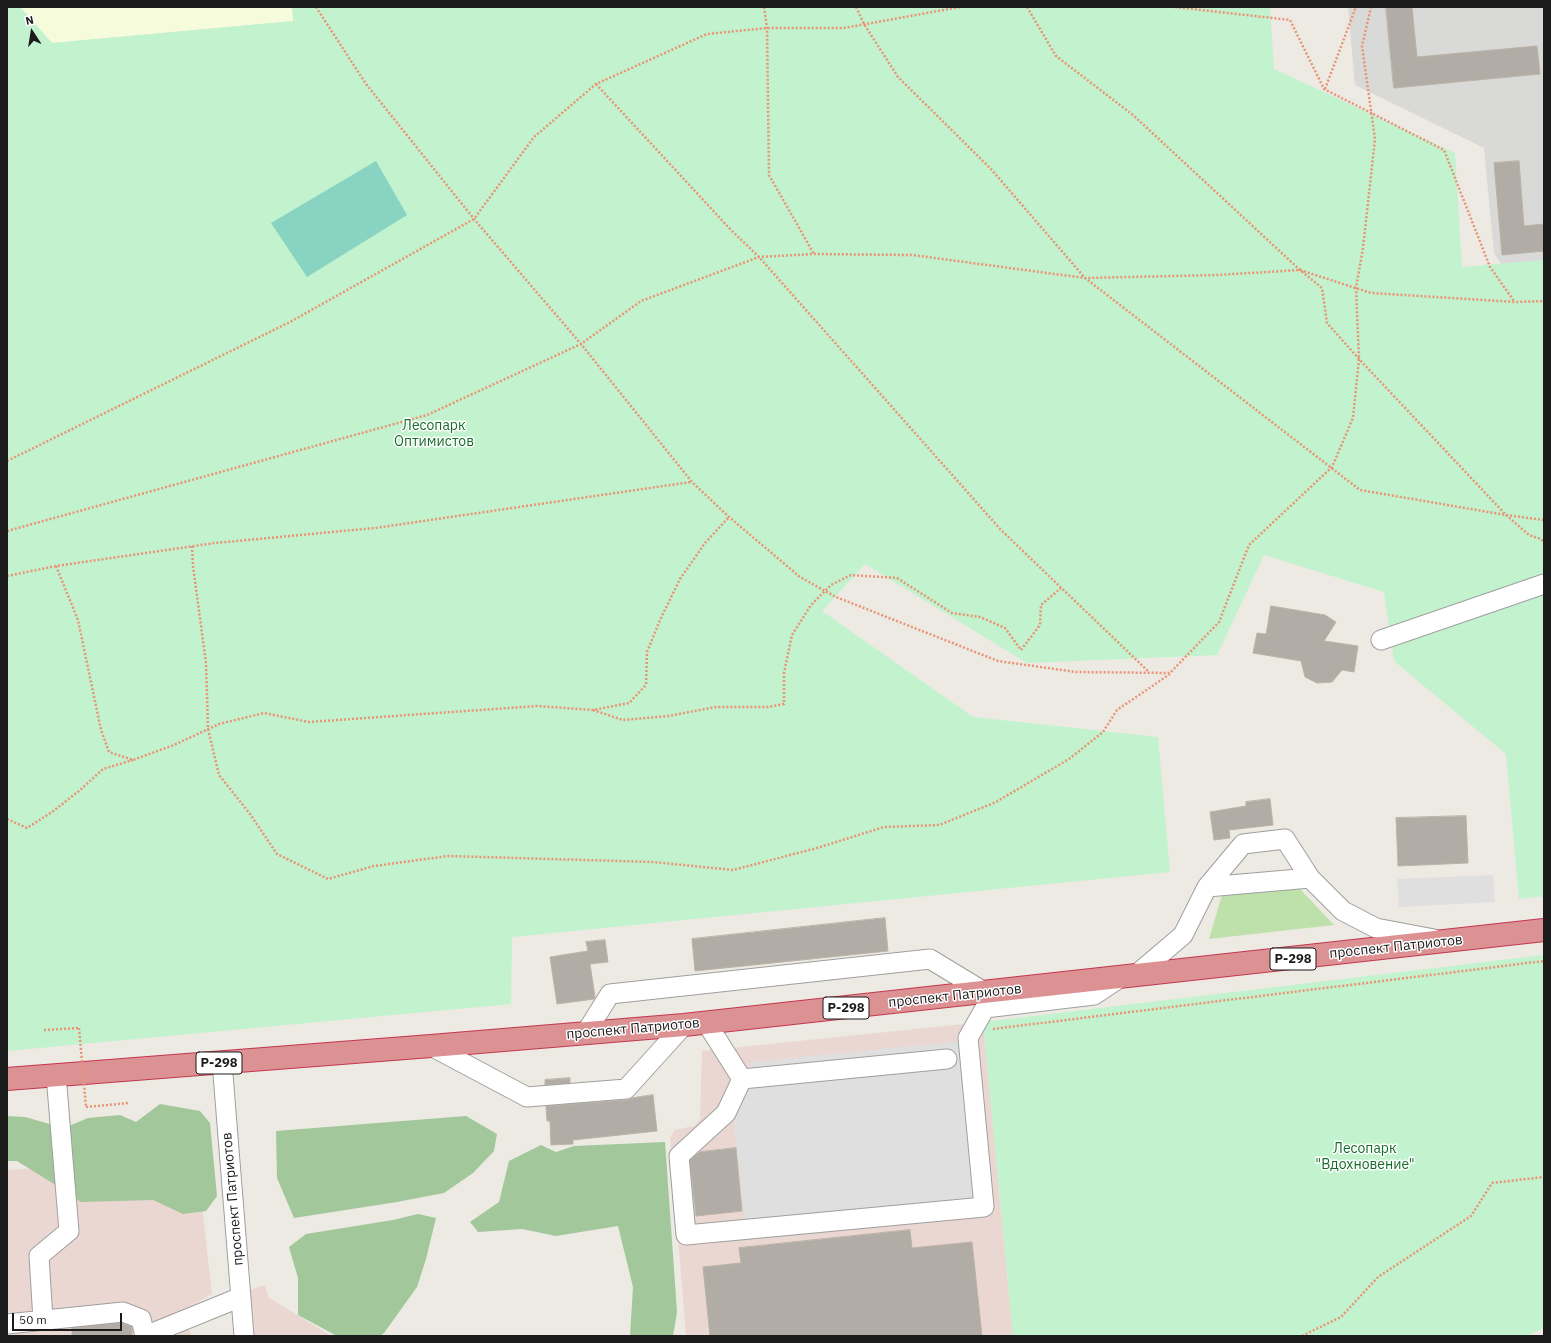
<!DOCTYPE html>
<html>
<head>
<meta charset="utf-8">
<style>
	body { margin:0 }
	#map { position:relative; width:1551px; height:1343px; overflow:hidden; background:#eceae2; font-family:"IBM Plex Sans",sans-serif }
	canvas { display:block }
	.frame { position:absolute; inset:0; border:8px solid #1b1b1b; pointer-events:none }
	.north { position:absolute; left:12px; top:12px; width:40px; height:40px; -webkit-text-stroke:3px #fff; paint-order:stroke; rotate:348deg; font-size:11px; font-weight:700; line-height:16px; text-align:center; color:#1b1b1b }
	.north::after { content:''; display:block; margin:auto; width:14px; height:18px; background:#1b1b1b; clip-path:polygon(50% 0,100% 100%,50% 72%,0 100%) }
	.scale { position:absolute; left:12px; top:1313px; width:110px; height:18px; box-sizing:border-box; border:2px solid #1b1b1b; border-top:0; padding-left:5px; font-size:12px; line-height:14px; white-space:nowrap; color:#1b1b1b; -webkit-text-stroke:3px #fff; paint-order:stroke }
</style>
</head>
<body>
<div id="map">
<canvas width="1551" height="1343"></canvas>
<div class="frame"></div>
<div class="north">N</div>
<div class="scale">50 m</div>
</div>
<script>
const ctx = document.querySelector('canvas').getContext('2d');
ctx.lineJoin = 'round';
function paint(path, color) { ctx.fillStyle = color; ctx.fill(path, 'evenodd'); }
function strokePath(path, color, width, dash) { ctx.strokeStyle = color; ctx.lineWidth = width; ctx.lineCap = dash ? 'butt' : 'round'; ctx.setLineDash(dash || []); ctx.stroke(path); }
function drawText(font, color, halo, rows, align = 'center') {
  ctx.font = font + ' "IBM Plex Sans",sans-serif'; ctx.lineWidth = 3; ctx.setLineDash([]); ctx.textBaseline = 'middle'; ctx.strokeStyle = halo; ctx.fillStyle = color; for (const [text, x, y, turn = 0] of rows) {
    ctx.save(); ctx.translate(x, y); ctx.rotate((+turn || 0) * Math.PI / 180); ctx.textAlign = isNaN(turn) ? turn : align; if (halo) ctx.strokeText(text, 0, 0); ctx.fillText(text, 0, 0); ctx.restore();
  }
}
paint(new Path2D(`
	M1348,7H1544V290L1518,291L1494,253L1484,148L1355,85Z`), '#d9d9d8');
paint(new Path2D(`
	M983,1022L1013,1336H686L670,1138L674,1130L694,1126L700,1119L702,1051Z
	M63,1166L200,1189L212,1294L181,1312L192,1336H7V1170Z
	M265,1285L268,1297L331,1336H254L250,1290Z`), '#ebd7d2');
paint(new Path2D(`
	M20,7H292L294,21L52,43Z`), '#f6fbdc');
paint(new Path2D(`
	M1299,888L1334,925L1209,939L1222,895Z`), '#bee1ac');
paint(new Path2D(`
	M160,1104L200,1111L210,1123L217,1196L206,1211L183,1214L153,1200L81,1202L62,1189L17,1161H7V1116L25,1117L64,1128L88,1118L120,1115L136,1122Z
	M466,1116L497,1134L494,1151L473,1173L444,1193L397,1202L294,1218L277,1178L276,1131Z
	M665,1142L677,1312L673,1336H630L633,1287L618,1226L556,1236L522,1229L478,1232L470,1222L499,1202L509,1161L541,1145L556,1152L574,1146Z
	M418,1214L436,1218L426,1259L417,1287L384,1333L380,1336H337L298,1315V1278L289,1247L306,1234L393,1220Z`), '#a1c79b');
paint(new Path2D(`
	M7,7H20L52,43L293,21L292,7H1270L1274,69L1455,153L1462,267L1544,260V896L1519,899L1506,754L1394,661L1384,592L1264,555L1217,655L1027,663L865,564L822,611L973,717L1158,737L1170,872L512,937L511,1004L7,1051Z
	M1544,955V1328L1526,1336H1013L983,1022Z`), '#c2f2ce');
paint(new Path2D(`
	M376,161L407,215L307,277L271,223Z`), '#88d3c2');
paint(new Path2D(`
	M1493,875L1495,902L1399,907L1397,879Z
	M962,1041L979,1199L745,1222L733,1120L751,1062Z`), '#dfdfdf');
const building = new Path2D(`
	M1386,7H1412L1417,57L1537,46L1540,74L1394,88Z
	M1519,161L1524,226L1544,224V251L1502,255L1494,163Z
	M1271,606L1325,615L1336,622L1324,641L1358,646L1354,672L1342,670L1332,682L1317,683L1305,677L1301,661L1253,653L1257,633L1266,634Z
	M1270,799L1273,825L1229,830L1230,838L1214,840L1210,812L1246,806V802Z
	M1466,816L1468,863L1398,866L1396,818Z
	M885,918L888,951L695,971L692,939Z
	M605,940L608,962L590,964L595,997L594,999L557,1004L550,957L588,951L586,942Z
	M570,1078V1083L545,1085V1080Z
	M653,1095L657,1131L573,1140V1144L551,1145L550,1121H547L546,1106L627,1100L632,1098Z
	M736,1148L742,1211L696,1216L690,1160L700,1152Z
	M910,1230L912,1248L972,1242L982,1336H710L703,1267L741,1263L739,1248Z
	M121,1323L132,1327V1336H72V1328Z`);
paint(building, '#b1aca5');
strokePath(building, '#bcb3a6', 1);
const minor = new Path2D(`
	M1381,640L1544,584
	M1207,887L1310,878
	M1136,975L1183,935L1207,887L1243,844L1285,839L1310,878L1343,911L1376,928L1434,939
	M706,1022L742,1079L726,1113L679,1156L686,1235L984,1207L968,1038L985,1008L1094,995L1121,977
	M585,1034L610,994L930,959L986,993
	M431,1046L527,1097L626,1089L684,1025
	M222,1062L244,1336
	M742,1079L947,1059
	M43,1320L39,1256L69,1231L56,1075
	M7,1324L123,1312L141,1319L145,1336L241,1297`);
const highway = new Path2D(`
	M7,1079L431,1046L684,1025L1544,930`);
strokePath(minor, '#9f9f9f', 21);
strokePath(highway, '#c33650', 24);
strokePath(new Path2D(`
	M316,7L366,84L474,219L581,344L692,482L729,517L800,577L836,597L998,661L1076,672L1170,673L1219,622L1249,545L1332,467L1353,418L1359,359L1356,288L1363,248L1375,139L1362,46L1371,7
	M764,7L767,28L769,175L814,254
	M856,7L864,24L898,77L991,169L1085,278L1360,490L1506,515L1544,520
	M1027,7L1056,56L1133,115L1300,270L1322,288L1327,323L1359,359L1506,515L1529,535L1541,539L1544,542
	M1175,7L1290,20L1324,89L1444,150L1490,267L1514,301
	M596,84L730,229L759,257L1001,530L1149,672
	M1325,89L1356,7
	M7,461L290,322L474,219L534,137L596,84L707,34L767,28H844L960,7
	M7,531L427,415L581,344L641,301L759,257L814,254L912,255L1085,278L1217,275L1300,270L1371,293L1515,302L1544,301
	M192,546L193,566L206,663L208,729L219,775L250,814L277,854L328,879L374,866L448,856L653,862L733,870L817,848L884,827L939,825L996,802L1069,759L1103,732L1117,710L1170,674
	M56,566L78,620L101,730L109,752L133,760L174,745L219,724L264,713L309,722L537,706L593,710L629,703L646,685L647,652L660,620L680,579L705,543L729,517
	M7,576L56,566L215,543L375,528L691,482
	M593,710L623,720L668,716L716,707H768L784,704V673L792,635L811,605L831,585L851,575L897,578L952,613L980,617L1005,628L1021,650L1040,625L1041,605L1061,588
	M7,819L27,828L52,812L79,791L103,769L133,760
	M993,1029L1544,961
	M44,1030L79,1028
	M86,1107L129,1103
	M1302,1336L1341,1317L1378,1277L1471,1216L1492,1183L1544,1177`), '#ea9375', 2.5, [2, 2]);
strokePath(minor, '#fff', 19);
strokePath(highway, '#dc9193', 22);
strokePath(new Path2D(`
	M79,1028L86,1107`), '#ea9375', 2.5, [2, 2]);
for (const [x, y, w] of [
	[1293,959,46],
	[846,1008,46],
	[219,1063,46]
]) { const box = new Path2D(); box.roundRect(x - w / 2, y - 11, w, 22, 3); ctx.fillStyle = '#fff'; ctx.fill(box); strokePath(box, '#1b1b1b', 1); }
drawText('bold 13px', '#1b1b1b', null, [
	["Р-298",1293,959],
	["Р-298",846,1008],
	["Р-298",219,1063]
]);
drawText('14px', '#166c2b', '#fff', [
	["Лесопарк",434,426],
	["Оптимистов",434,442],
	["Лесопарк",1365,1149],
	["\"Вдохновение\"",1365,1165]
]);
drawText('14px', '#1b1b1b', '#fff', [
	["проспект Патриотов",1396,947,-6],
	["проспект Патриотов",955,996,-6],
	["проспект Патриотов",633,1029,-5],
	["проспект Патриотов",233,1199,-95]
]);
</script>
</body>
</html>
